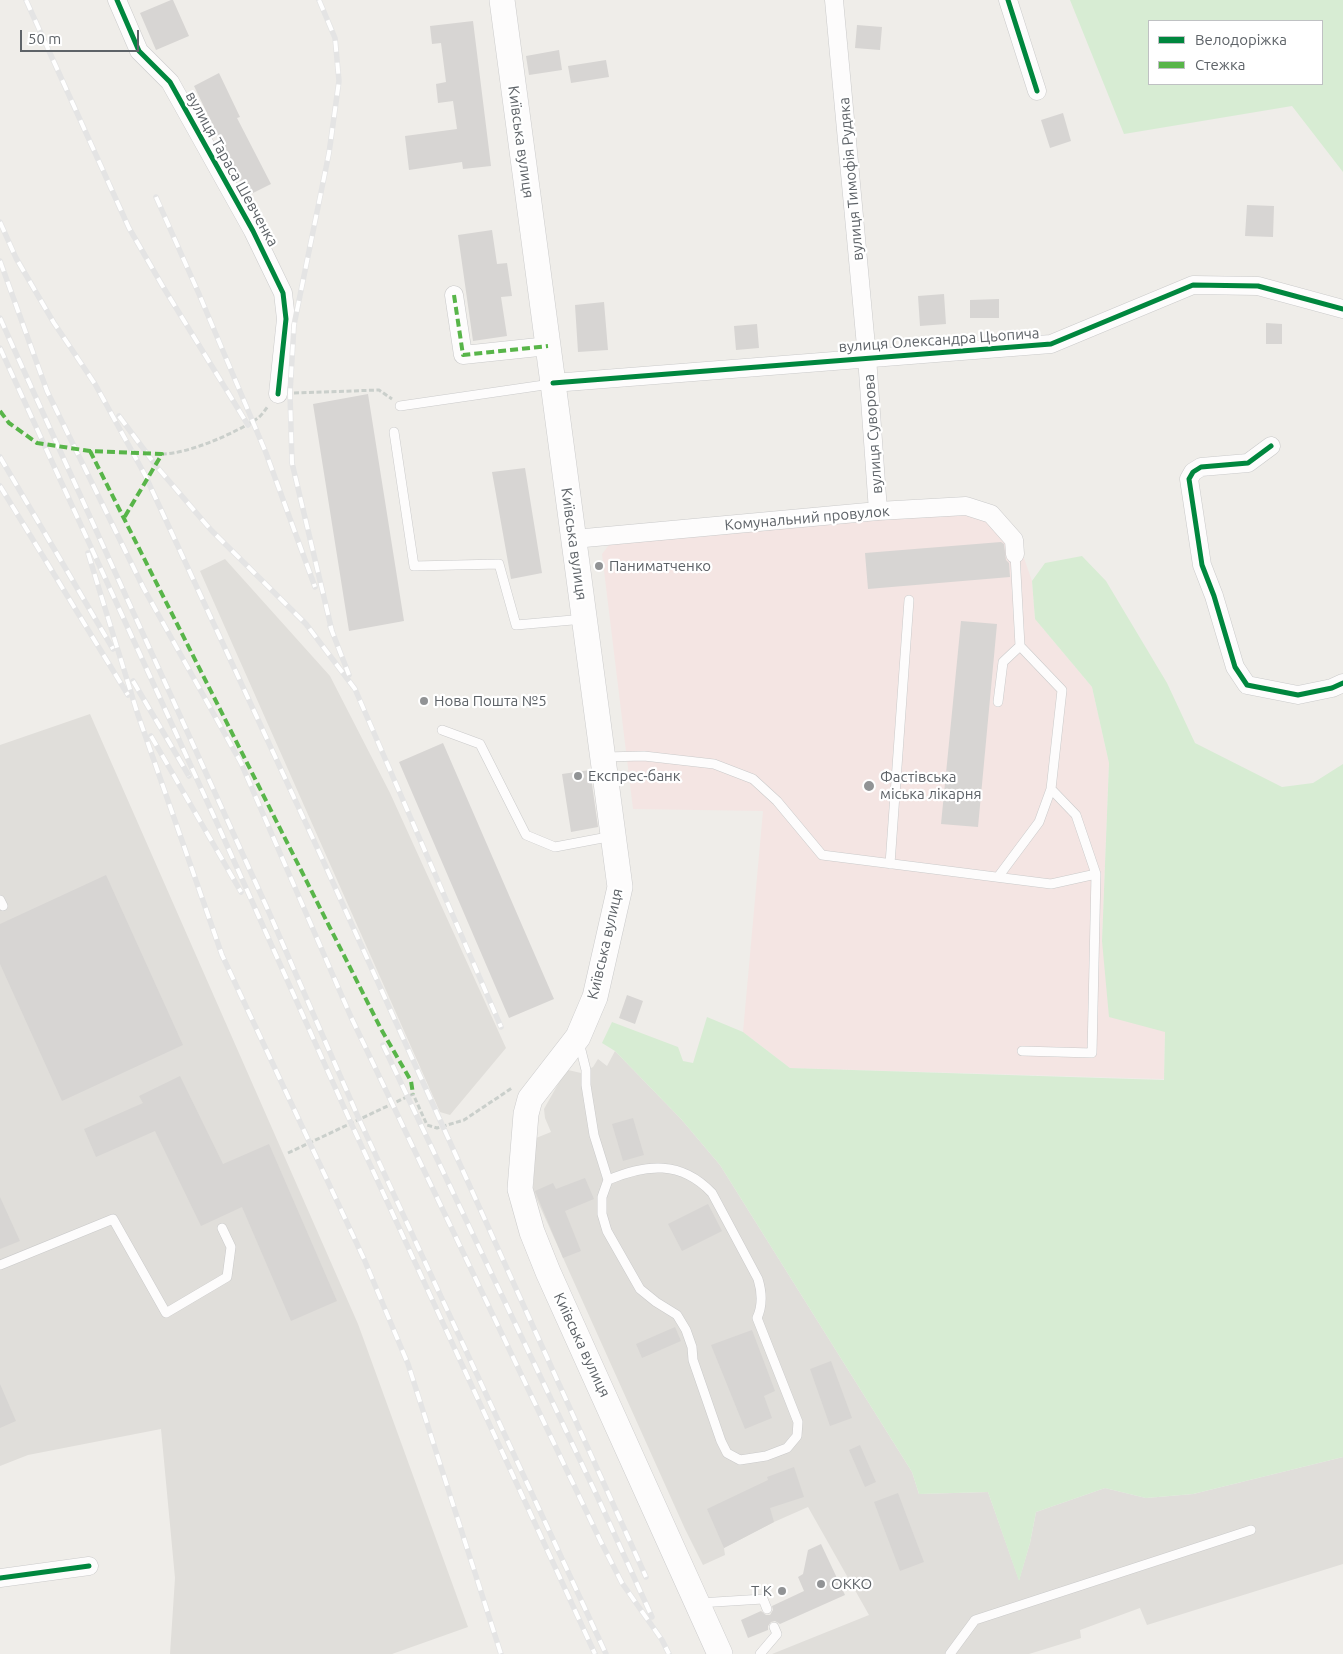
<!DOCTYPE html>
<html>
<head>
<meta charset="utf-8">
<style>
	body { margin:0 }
	#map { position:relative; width:1343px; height:1654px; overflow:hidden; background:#efede9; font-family:Ubuntu,sans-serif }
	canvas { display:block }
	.legend { position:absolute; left:1148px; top:20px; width:175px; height:65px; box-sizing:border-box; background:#fff; border:1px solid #bfc1c3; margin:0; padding:6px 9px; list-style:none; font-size:15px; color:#5e6368 }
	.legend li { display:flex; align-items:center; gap:10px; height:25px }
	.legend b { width:25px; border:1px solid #bfc1c3 }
	.scale { position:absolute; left:20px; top:30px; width:119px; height:22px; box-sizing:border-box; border:2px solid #5e6368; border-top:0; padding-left:6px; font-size:15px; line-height:18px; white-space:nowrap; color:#5e6368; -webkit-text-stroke:4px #fff; paint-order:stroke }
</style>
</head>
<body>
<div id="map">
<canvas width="1343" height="1654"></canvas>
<ul class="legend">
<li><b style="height:6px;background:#00873e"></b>Велодоріжка</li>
<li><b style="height:6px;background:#58b549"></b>Стежка</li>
</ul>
<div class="scale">50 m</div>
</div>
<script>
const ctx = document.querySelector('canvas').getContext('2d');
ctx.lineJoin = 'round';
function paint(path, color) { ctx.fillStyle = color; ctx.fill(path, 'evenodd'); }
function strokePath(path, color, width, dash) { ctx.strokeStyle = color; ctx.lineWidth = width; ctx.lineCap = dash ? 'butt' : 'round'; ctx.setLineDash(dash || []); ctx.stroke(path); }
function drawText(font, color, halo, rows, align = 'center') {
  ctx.font = font + ' Ubuntu,sans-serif'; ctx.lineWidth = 4.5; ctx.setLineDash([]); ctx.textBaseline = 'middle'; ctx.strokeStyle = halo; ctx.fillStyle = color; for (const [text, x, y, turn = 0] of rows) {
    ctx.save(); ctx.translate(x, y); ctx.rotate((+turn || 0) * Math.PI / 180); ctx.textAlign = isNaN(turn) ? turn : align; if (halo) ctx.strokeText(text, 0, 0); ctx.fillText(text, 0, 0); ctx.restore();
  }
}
paint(new Path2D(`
	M225,559L330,676L390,793L506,1048L450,1115L440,1112L200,571Z
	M90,714L358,1324L468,1627L392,1654H170L175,1578L161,1429L28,1455L0,1466V745Z
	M615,1051L681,1119L720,1165L912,1472L919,1494L988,1492L1019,1580L1030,1543L1036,1512L1105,1488L1146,1498L1193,1494L1343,1457V1564L1147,1625L1140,1608L1080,1630L1081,1638L1029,1654H772L869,1615L808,1507L774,1522L724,1548L725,1555L703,1565L685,1529L533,1191L536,1138L551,1132L545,1118L544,1109L562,1077L568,1070L581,1073L593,1067L598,1059L607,1066Z`), '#e0deda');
paint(new Path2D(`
	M997,510L1018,541L1032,581L1035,619L1092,687L1109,763L1102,941L1165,1032L1164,1079L790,1068L743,1032L763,811L633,809L602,554L612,541Z`), '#f4e5e3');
paint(new Path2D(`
	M1070,0H1343V172L1292,106L1124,134ZM1149,21H1322V84H1149Z
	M1082,556L1106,581L1167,683L1195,743L1282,787L1313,783L1343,764V1457L1193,1494L1146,1498L1105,1488L1036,1512L1030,1543L1019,1581L988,1492L919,1494L912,1472L720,1165L681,1119L615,1051L602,1043L612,1022L678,1047L683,1061L693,1063L707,1017L743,1032L790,1068L1164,1080L1165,1032L1109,1017L1102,941L1109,763L1092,687L1035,619L1032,581L1045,563Z`), '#d7ecd3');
paint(new Path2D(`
	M171,0H173L189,36L156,50L140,13Z
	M473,21L491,166L463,169L462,162L409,170L405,136L457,129L453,101L438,103L436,84L446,82L441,43L432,44L430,26Z
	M857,25L882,27L880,50L855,48Z
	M559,50L562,70L529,75L526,56Z
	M606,60L609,77L571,83L568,66Z
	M219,73L240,117L237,118L271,184L247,196L194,86Z
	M1063,113L1071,141L1050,148L1041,120Z
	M1247,205L1274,206L1273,237L1245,236Z
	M492,230L497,264L507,263L512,296L501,297L507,336L473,341L458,235Z
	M944,294L946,324L920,326L918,296Z
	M999,299V318H970V300Z
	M604,302L608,350L578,352L575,305Z
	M1266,323L1282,324V344H1266Z
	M757,324L759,348L736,350L734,326Z
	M368,394L404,621L349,631L313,404Z
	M525,468L542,573L511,579L492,472Z
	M1001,542L1004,544L1006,560L1009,563L1010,577L868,589L865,553Z
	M961,621L997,624L978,827L941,824Z
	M443,743L554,999L509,1018L399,762Z
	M590,770L598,827L571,832L562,774Z
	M106,875L183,1045L62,1101L0,964V924Z
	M627,995L643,1001L635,1024L619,1018Z
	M180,1076L223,1164L269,1144L337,1301L291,1321L242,1207L201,1226L155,1131L96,1157L84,1129L143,1103L139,1096Z
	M633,1118L644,1155L623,1161L612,1124Z
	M585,1178L594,1199L565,1211L581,1251L563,1258L535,1191L553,1183L556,1189Z
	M0,1197L20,1241L0,1249Z
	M708,1204L722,1231L682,1251L668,1224Z
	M675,1327L681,1341L642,1358L636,1344Z
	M752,1330L775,1391L764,1396L772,1418L745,1429L711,1345Z
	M831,1361L852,1418L830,1426L810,1369Z
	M0,1384L16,1421L0,1428Z
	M860,1445L876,1482L865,1487L849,1450Z
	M794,1467L804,1497L770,1508L774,1522L724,1548L707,1509L768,1480L767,1477Z
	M898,1493L924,1562L900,1571L874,1502Z
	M821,1544L845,1595L780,1624L775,1621L771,1622L768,1626V1630L748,1638L741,1620L761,1611L766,1615H770L773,1610L772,1606L804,1591L798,1577L803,1574L808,1550Z`), '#d7d5d3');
const service = new Path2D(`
	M400,406L551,384
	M394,432L414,566L499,564L516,625L584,619
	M1015,554L1020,646L1062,690L1051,789L1076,815L1096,874L1092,1053L1022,1051
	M998,702L1003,662L1020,646
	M442,730L480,744L526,835L555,847L613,836
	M604,757L644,756L714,764L753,779L777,801L822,855L1051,884L1096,874
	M890,864L909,600
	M998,877L1039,822L1051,789
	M0,900L3,906
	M579,1042L586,1070V1085L594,1135L608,1180L602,1197V1214L607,1231L640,1289L656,1302L677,1315L686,1330L692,1347L693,1360L721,1441L727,1453L740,1460L766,1456L787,1448L797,1436L798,1422L757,1318C763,1305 762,1292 758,1279L712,1193C681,1160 646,1164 608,1180
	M0,1265L113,1219L166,1313L227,1277L231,1247L222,1228
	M699,1603L763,1599L767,1609
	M760,1654L777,1634L774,1627
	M950,1654L975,1620L1251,1530`);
const minor = new Path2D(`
	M117,0L139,51L170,82L253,231L283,293L286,319L278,394
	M834,0L867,357L878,511
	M1008,0L1037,91
	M454,295L463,355L548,346
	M553,383L1051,344L1193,285L1258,286L1343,309
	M1271,446L1248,463L1201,467L1193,472L1189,479L1202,565L1214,596L1235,667L1247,685L1298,695L1332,688L1343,683
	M574,539L878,511L966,506L991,514L1014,540L1015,554
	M0,1578L89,1566`);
const secondary = new Path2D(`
	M502,0L620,887L595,997L578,1037L530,1099L526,1114L520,1189L532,1232L548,1272L720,1654`);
strokePath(service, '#cacaca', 10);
strokePath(minor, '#cacaca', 19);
strokePath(secondary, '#cbcbcb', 26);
strokePath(new Path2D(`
	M294,393L379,390L392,399
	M162,454C188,454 236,433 258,418C262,415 265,410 268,406
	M288,1153L413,1094L427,1125L437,1128L464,1120L512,1088`), '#cacfcb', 3, [5, 2.5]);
strokePath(service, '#fdfcfc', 9);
strokePath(minor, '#fdfcfc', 18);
strokePath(secondary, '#fdfcfc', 25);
const rail = new Path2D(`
	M26,0L129,228L162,285L248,425
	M319,0L335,38L339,81L329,153L294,325L290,393L292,463L332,631
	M156,197L199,294L266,453L315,587
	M0,222L16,258L54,323L95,384L145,475L321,856L646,1577
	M0,261L47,391L143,587L241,763L351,1017L600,1540L622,1583L662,1640L669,1654
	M0,318L268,910L359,1119L606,1654
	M0,348L217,823L351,1123L595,1654
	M119,416L157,467L211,530L306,624L355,689L501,1027
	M0,457L113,649
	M0,486L128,695
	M88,553L137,712L222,955L364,1259L408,1364L501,1654
	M330,626L349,675
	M133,681L189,776
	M151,736L241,892
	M383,1045L598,1498L652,1617`);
strokePath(rail, '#e4e4e4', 5.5);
strokePath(rail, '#fff', 4, [11]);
strokePath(new Path2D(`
	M454,295L463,355L548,346
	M0,411L9,423L37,443L90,451L162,454L124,518
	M90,451L381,1029L411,1081L413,1094`), '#58b549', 4, [8, 4]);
strokePath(new Path2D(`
	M117,0L139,51L170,82L253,231L283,293L286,319L278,394
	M1008,0L1037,91
	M553,383L1051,344L1193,285L1258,286L1343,309
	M1271,446L1248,463L1201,467L1193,472L1189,479L1202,565L1214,596L1235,667L1247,685L1298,695L1332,688L1343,683
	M0,1578L89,1566`), '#00873e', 5);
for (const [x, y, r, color] of [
	[599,566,5,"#919395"],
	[424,701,5,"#919395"],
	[578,776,5,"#919395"],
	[869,786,6,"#919395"],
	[821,1584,5,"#919395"],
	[782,1591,5,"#919395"]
]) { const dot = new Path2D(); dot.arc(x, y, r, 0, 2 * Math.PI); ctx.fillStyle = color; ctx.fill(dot); strokePath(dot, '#fff', 2); }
drawText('15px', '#5e6368', '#fff', [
	["Київська вулиця",521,142,82],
	["вулиця Тараса Шевченка",232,169,61],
	["вулиця Тимофія Рудяка",851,179,-95],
	["вулиця Олександра Цьопича",939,340,-4],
	["вулиця Суворова",873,434,-94],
	["Комунальний провулок",807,518,-5],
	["Київська вулиця",574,544,82],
	["Київська вулиця",605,944,-77],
	["Київська вулиця",582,1345,65]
]);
drawText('15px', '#5e6368', '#fff', [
	["Паниматченко",609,566],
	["Нова Пошта №5",434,701],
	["Експрес-банк",588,776],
	["Фастівська",880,777],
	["міська лікарня",880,794],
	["OKKO",831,1584],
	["Т К",772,1591,"right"]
], 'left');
</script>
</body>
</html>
